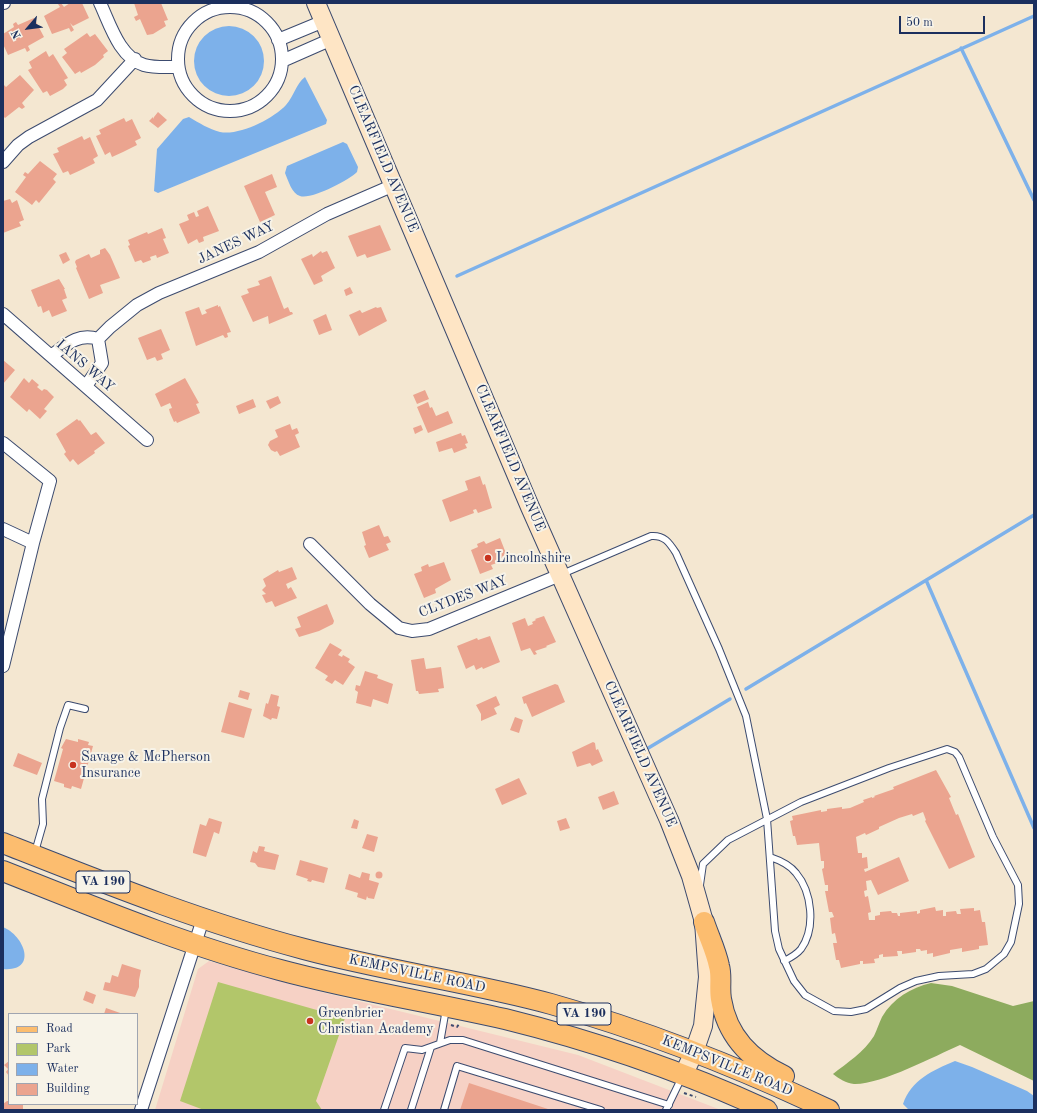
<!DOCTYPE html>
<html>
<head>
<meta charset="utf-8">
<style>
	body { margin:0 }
	#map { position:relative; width:1037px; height:1113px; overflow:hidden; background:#f4e7d1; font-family:"Old Standard TT",serif }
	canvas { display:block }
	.frame { position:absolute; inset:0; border:4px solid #1b2f5e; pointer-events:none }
	.legend { position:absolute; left:8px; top:1013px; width:130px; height:92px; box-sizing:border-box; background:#f7f3e8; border:1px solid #9fa5b1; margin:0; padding:5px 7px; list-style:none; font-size:12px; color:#1b2f5e }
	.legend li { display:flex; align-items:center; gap:8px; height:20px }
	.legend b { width:20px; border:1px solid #9fa5b1 }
	.north { position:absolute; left:8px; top:8px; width:40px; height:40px; -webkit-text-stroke:3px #f7f3e8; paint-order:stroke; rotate:242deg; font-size:11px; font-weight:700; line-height:16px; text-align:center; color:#1b2f5e }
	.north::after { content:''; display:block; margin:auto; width:14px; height:18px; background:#1b2f5e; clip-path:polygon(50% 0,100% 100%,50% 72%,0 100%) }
	.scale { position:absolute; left:899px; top:16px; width:86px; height:18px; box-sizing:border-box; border:2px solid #1b2f5e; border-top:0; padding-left:5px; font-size:12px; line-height:14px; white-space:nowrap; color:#1b2f5e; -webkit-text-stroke:3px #f7f3e8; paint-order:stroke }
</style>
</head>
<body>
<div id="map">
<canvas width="1037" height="1113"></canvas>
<div class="frame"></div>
<ul class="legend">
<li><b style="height:5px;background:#fcbd6f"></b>Road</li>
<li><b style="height:11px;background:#b2c66a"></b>Park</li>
<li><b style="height:11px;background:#7db1ea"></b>Water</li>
<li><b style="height:11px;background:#eba48f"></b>Building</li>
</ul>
<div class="north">N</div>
<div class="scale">50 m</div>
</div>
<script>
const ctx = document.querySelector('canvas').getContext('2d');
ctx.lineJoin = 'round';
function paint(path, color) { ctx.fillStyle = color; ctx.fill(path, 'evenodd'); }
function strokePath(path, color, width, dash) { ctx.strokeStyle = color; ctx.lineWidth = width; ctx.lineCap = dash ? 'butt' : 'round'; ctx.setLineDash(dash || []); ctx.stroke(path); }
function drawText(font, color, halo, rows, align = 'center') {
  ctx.font = font + ' "Old Standard TT",serif'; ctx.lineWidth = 4; ctx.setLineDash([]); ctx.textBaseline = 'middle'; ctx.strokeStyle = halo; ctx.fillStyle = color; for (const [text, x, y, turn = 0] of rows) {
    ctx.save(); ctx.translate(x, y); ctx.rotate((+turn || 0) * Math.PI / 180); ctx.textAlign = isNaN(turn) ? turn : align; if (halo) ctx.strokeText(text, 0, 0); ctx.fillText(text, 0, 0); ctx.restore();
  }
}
paint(new Path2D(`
	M209,961L297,986L578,1055L721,1110H155L198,969Z`), '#f6d1c5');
paint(new Path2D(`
	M218,982L345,1018L316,1101L322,1110H204L180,1101Z`), '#b2c66a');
paint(new Path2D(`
	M931,983L952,986L1013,1006L1034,1001V1081L960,1045C935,1056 880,1085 854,1084C846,1083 839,1079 833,1074C847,1063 864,1052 874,1036C877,1030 879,1023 882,1017C893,998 911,988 931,983Z`), '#8dab5e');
paint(new Path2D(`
	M194 61a35 35 0 1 1 70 0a35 35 0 1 1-70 0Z
	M305,77L327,120L326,124L158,193L154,191L157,149L183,119L189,117C199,123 209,129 220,132C239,136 273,119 286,105C294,96 296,84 305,77Z
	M343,142L347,144L358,167L357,172C349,180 311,200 300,196C292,194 288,180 285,173L287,166Z
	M3,927C25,936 38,972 3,969Z
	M955,1061L972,1067L1027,1091L1034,1096V1110H909L903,1104C911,1080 933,1070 955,1061Z`), '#7db1ea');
strokePath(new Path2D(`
	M961,48L1034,200
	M457,276L1034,16
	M926,580L1034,828
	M746,689L1034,515
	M645,750L730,699`), '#7db1ea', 3.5);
paint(new Path2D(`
	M61,3L64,7L70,3H82L89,18L73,26L70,23L74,30L71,32L69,28L52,34L44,16L60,7L58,4Z
	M134,3H161L168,20L164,21L166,26L153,34L147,35L140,19L136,21L134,17L138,15Z
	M34,18L44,37L28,46L30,50L27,52L25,48L8,55L3,44V34L14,27L13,24L16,22L18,25Z
	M87,33L90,37L95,34L108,51L103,55L104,57L95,65L81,73L80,71L75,74L62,57L67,53L64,49Z
	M46,51L49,57L53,54L68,78L64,80L67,85L63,89L50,96L47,91L43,93L28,70L32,68L29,62Z
	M20,75L34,90L22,103L25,107L22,109L19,107L5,118L3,116V84L6,87Z
	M158,112L167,120L158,128L149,121L153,117L154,119V117Z
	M124,118L126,122L132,119L141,138L135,141L137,145L123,152L112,157L110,152L105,155L96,136L101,134L99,130Z
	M82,136L84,140L90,137L98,156L93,159L95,163L81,170L70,175L68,171L63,173L53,154L59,152L57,148Z
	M40,161L57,174L53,179L56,182L39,203L36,200L32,205L15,192L26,177L23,175L25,172L28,174Z
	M272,174L277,187L265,192L275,215L260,222L244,186Z
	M10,199L12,203L17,200L24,220L19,222L21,226L3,233V201Z
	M208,206L219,231L203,237L204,241L199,243L197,239L188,244L179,224L189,220L187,215L194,212L196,217L199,216L197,211Z
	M380,225L391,250L367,258L365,254L357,257L348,236Z
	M162,228L166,238L163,239L169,253L157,258L156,255L150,257L151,260L143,263L141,260L135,262L128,246L130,245L128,240L147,232L148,234Z
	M105,248L110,255L120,278L100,285L103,293L89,299L76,268L77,267L75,262L76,260L89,254L91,258L100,254V250Z
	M321,251L322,253L327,251L335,268L321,276L323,281L314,285L301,259L312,254L313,257Z
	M66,252L70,260L63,264L59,255Z
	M271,276L284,309L288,307L290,312H292L293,314L269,324L268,316L253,322L241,296L249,293L247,289L260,285L258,281Z
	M59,279L65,289H64L67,298L62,300L67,311L52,317L49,310L43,313L41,306L38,307L31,290Z
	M350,287L353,293L346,296L344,290Z
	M218,305V307L220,306L231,332L227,333L228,337L225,338L223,335L196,346L185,312L199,307L202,315L207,313L205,310Z
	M376,307L377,308L381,307L387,321L359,336L349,315L360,310L362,313Z
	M326,314L332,330L319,335L313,320Z
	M161,329L170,350L161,354L163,359L157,361L155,357L147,360L138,338Z
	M3,360L15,370L3,384Z
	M24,378L29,383L32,379L39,385L37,387L42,391L44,389L47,390L54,397L44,409L47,411L40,419L29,409L27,412L10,397Z
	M185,378L199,403L196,404L200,413L177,423L176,421L174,422L170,413L169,409L172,408L170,403L161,407L155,394Z
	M425,390L429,399L417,404L413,395Z
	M278,396L281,403L270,409L266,401Z
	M253,399L256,407L239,414L236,406Z
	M428,402L430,408L432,407L436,416L448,411L453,423L428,433L417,407Z
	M77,419L79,421L80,420L91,435L96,432L105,443L94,451L95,453L78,465L73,459L70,462L64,454L66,452L56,434Z
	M290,424L292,430L297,428L299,433L295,435L300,447L280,456L277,451L275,452L271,450L268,445L270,441L278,437L275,430Z
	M421,425L423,430L415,434L413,428Z
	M461,433L462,436L465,435L468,443L465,444L467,448L454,453L452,448L439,452L436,442Z
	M480,476L483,485L485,484L492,508L478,513L476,509L473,510L474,513L450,522L442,500L468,490L465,481Z
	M379,525L384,537L388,536L391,542L386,544L389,550L369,558L364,546L366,545L362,532Z
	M500,538L507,556L496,560L497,563L491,565L493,569L480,574L471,550L478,547L477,544L484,541L486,544Z
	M444,562L451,580L435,589L436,593L424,598L414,574L422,571L421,567L428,564L429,567Z
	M292,567L297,579L286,584L288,589L291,587L297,598L275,607L272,601L266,603L262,595L266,594L262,590L266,586L263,579L278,570L279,572Z
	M327,604L334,621L333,624L319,631L299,637L295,629L301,627L297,617Z
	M544,616L556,642L546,646L547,647L535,651L537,654L534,655L530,648L521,651L512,623L525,618L528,626L533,624L532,622L536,620L535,619Z
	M490,636L500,662L483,669L482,667L476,670L474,665L466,669L457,646L477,638L478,640Z
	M330,643L342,650L338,655L342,657L343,655L350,659L348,662L355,667L343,685L335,680L332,684L325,680L328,676L315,668Z
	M424,658L426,669L441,667L444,688L438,689L439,692L419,694L418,691H416L411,660Z
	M365,671L378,675L377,678L393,684L388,704L373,699L371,707L356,703L358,692L355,690L356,685L360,686Z
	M555,684L558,685L565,702L532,717L526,703L524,704L522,697Z
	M240,690L250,693L248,700L238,697Z
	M271,694L279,696L277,706L280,707L277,719L272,718L271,720L263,716L266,703L268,704Z
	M496,696L500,705L494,708L497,714L481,721V714L476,705Z
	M229,702L252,709L244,738L221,732Z
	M515,717L523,720L519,733L510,730Z
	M66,739L78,742V739L89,742L88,745L93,746L81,789L72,786L71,789L64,787V784L54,781L63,749L61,748Z
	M593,742L595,743L596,750L598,749L603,761L592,766L590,763L577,767L572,752Z
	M18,753L42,763L37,775L13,766Z
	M936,770L951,797L949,798L956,815L958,814L975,857L949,869L925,821L926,820L923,812L913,816L912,814L899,818L879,827V829L866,835L865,833L856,837L858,853H862V858L867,857L868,868L864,869L865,872L899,857L909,881L878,895L871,880L866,881L867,890L864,891L865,897L868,896L871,912L868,913L869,920H875V916L880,915V912L891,911L892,913H897L898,916H900V913L917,911V914L920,913V910L935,907L936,911L943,910V916H946V912L956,911L957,914H961L960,909L974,908V911L980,910L982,922H985L988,945L979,946V949L962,952V948L950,950V953L933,957V953L927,954V950L921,951L920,949H916V952L902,954V951H897L898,956L883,957V954L879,955V958L874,959L875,963L863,964V961H860V964L841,968L839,960H836L833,943H837L835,933L832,934L830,918L834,917L832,912H829L825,891H828V885H825L822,869L824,868V861H821L819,843L797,845L795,836H793L790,821L793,820L792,816L821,810V812L827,811V809L842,807V809L850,808L864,802L863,800L872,797V798L875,797L874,796L894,789L893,787Z
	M519,778L527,794L502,805L495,789Z
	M614,791L619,804L603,810L598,797Z
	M209,818L222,822L219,834L214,832L206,857L193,853V851L200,824L206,826Z
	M566,818L570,828L560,831L557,821Z
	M354,819L359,821L357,829L351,828Z
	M367,834L378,837L374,852L362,848Z
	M259,846L265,847L264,851L279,855L275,870L258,867L255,863L250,862L253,851L257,853Z
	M300,860L328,868L324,883L312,880L311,882L307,881L308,879L296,875Z
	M375.5 875a3.5 3.5 0 1 1 7 0a3.5 3.5 0 1 1-7 0Z
	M362,872L370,874L369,880L379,883L374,899L368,898L367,896L366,900L357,897L358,893L345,889L349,874L360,878Z
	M122,964L141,970L139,980V987L135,997L103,990L105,982L110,983L112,975L118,977Z
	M86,991L96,995L93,1004L83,1000Z
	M106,1008L123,1014H104Z
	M9,1061V1076L6,1072L8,1069L4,1065Z
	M469,1083L551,1110H460Z
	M7,1101H9V1104H23V1110H3V1104Z`), '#eba48f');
const lane = new Path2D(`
	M562,574L651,536C664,535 669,542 676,553L719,649L746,716L767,819L775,931L779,949L794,981L805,995L834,1011L851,1012L866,1009L900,988L916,981L939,976L973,974L986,969L1004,954L1011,942L1019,904L1018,885L993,837L959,757L955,752L947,749L889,768L801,802L728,840L703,864L700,885
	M35,852L43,824L42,799L60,728L68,705L85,709
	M770,857C779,860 790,865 796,873C812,892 816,928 801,949C797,954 790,958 784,961
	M440,1043L446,1009
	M384,1110L405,1048L422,1050L450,1040H463L669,1105
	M411,1110L431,1047
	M444,1110L457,1066L601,1110
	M666,1110L682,1077`);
const street = new Path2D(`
	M3,3H4
	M100,3C110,24 119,57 144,65C154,68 168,67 178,67
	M178 59a52 52 0 1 1 104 0a52 52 0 1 1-104 0Z
	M278,40L324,21
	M282,61L332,39
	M3,162L18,145L29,137L97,100L135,59
	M3,314L147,440
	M98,339L110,327L137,305L159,293L259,252L327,214L394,185
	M51,356C67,344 78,333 98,339L102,363L86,386
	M3,443L50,481L33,543L3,666
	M3,529L33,543
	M310,544L370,604L399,628L412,631L429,629L560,575
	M141,1110L203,919`);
const secondary = new Path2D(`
	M316,3L530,507L669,820L691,876L704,922L708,977L703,1026L694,1052L683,1076`);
const primary = new Path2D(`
	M3,843C102,882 201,922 304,949C386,971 470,982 551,1004C647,1031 740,1068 829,1110
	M3,871C94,907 185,945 280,970C354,990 430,1002 505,1019C594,1041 684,1072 767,1110
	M704,922C709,937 716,951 719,966C722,976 719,988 721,999C727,1037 751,1060 784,1076`);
strokePath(lane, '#3c4b6f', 8);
strokePath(street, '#3c4b6f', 14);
strokePath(secondary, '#3c4b6f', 20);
strokePath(primary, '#3c4b6f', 22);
strokePath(new Path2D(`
	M451,1025L457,1027L459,1024
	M684,1093L696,1097`), '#3c4b6f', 2, [3, 3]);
strokePath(lane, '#fff', 6);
strokePath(street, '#fff', 12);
strokePath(secondary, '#fee5c5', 18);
strokePath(primary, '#fcbd6f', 20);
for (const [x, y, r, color] of [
	[488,558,4,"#c8321e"],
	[73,765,4,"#c8321e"],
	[310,1021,4,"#c8321e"]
]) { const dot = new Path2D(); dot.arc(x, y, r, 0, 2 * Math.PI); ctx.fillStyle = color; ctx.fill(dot); strokePath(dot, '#f7f3e8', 1.5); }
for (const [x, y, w] of [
	[103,882,54],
	[584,1014,54]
]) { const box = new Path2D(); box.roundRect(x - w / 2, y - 11, w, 22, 3); ctx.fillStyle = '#f7f3e8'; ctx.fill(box); strokePath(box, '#1b2f5e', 1); }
drawText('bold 13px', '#1b2f5e', null, [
	["VA 190",103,882],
	["VA 190",584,1014]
]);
drawText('14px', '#1b2f5e', '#f7f3e8', [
	["CLEARFIELD AVENUE",383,159,67],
	["JANES WAY",236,243,-25],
	["IANS WAY",85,366,41],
	["CLEARFIELD AVENUE",510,458,67],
	["CLYDES WAY",463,597,-21],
	["CLEARFIELD AVENUE",640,754,66],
	["KEMPSVILLE ROAD",417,974,12],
	["KEMPSVILLE ROAD",727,1066,22]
]);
drawText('14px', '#1b2f5e', '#f7f3e8', [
	["Lincolnshire",496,558],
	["Savage & McPherson",81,757],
	["Insurance",81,773],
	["Greenbrier",318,1013],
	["Christian Academy",318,1029]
], 'left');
</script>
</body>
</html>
